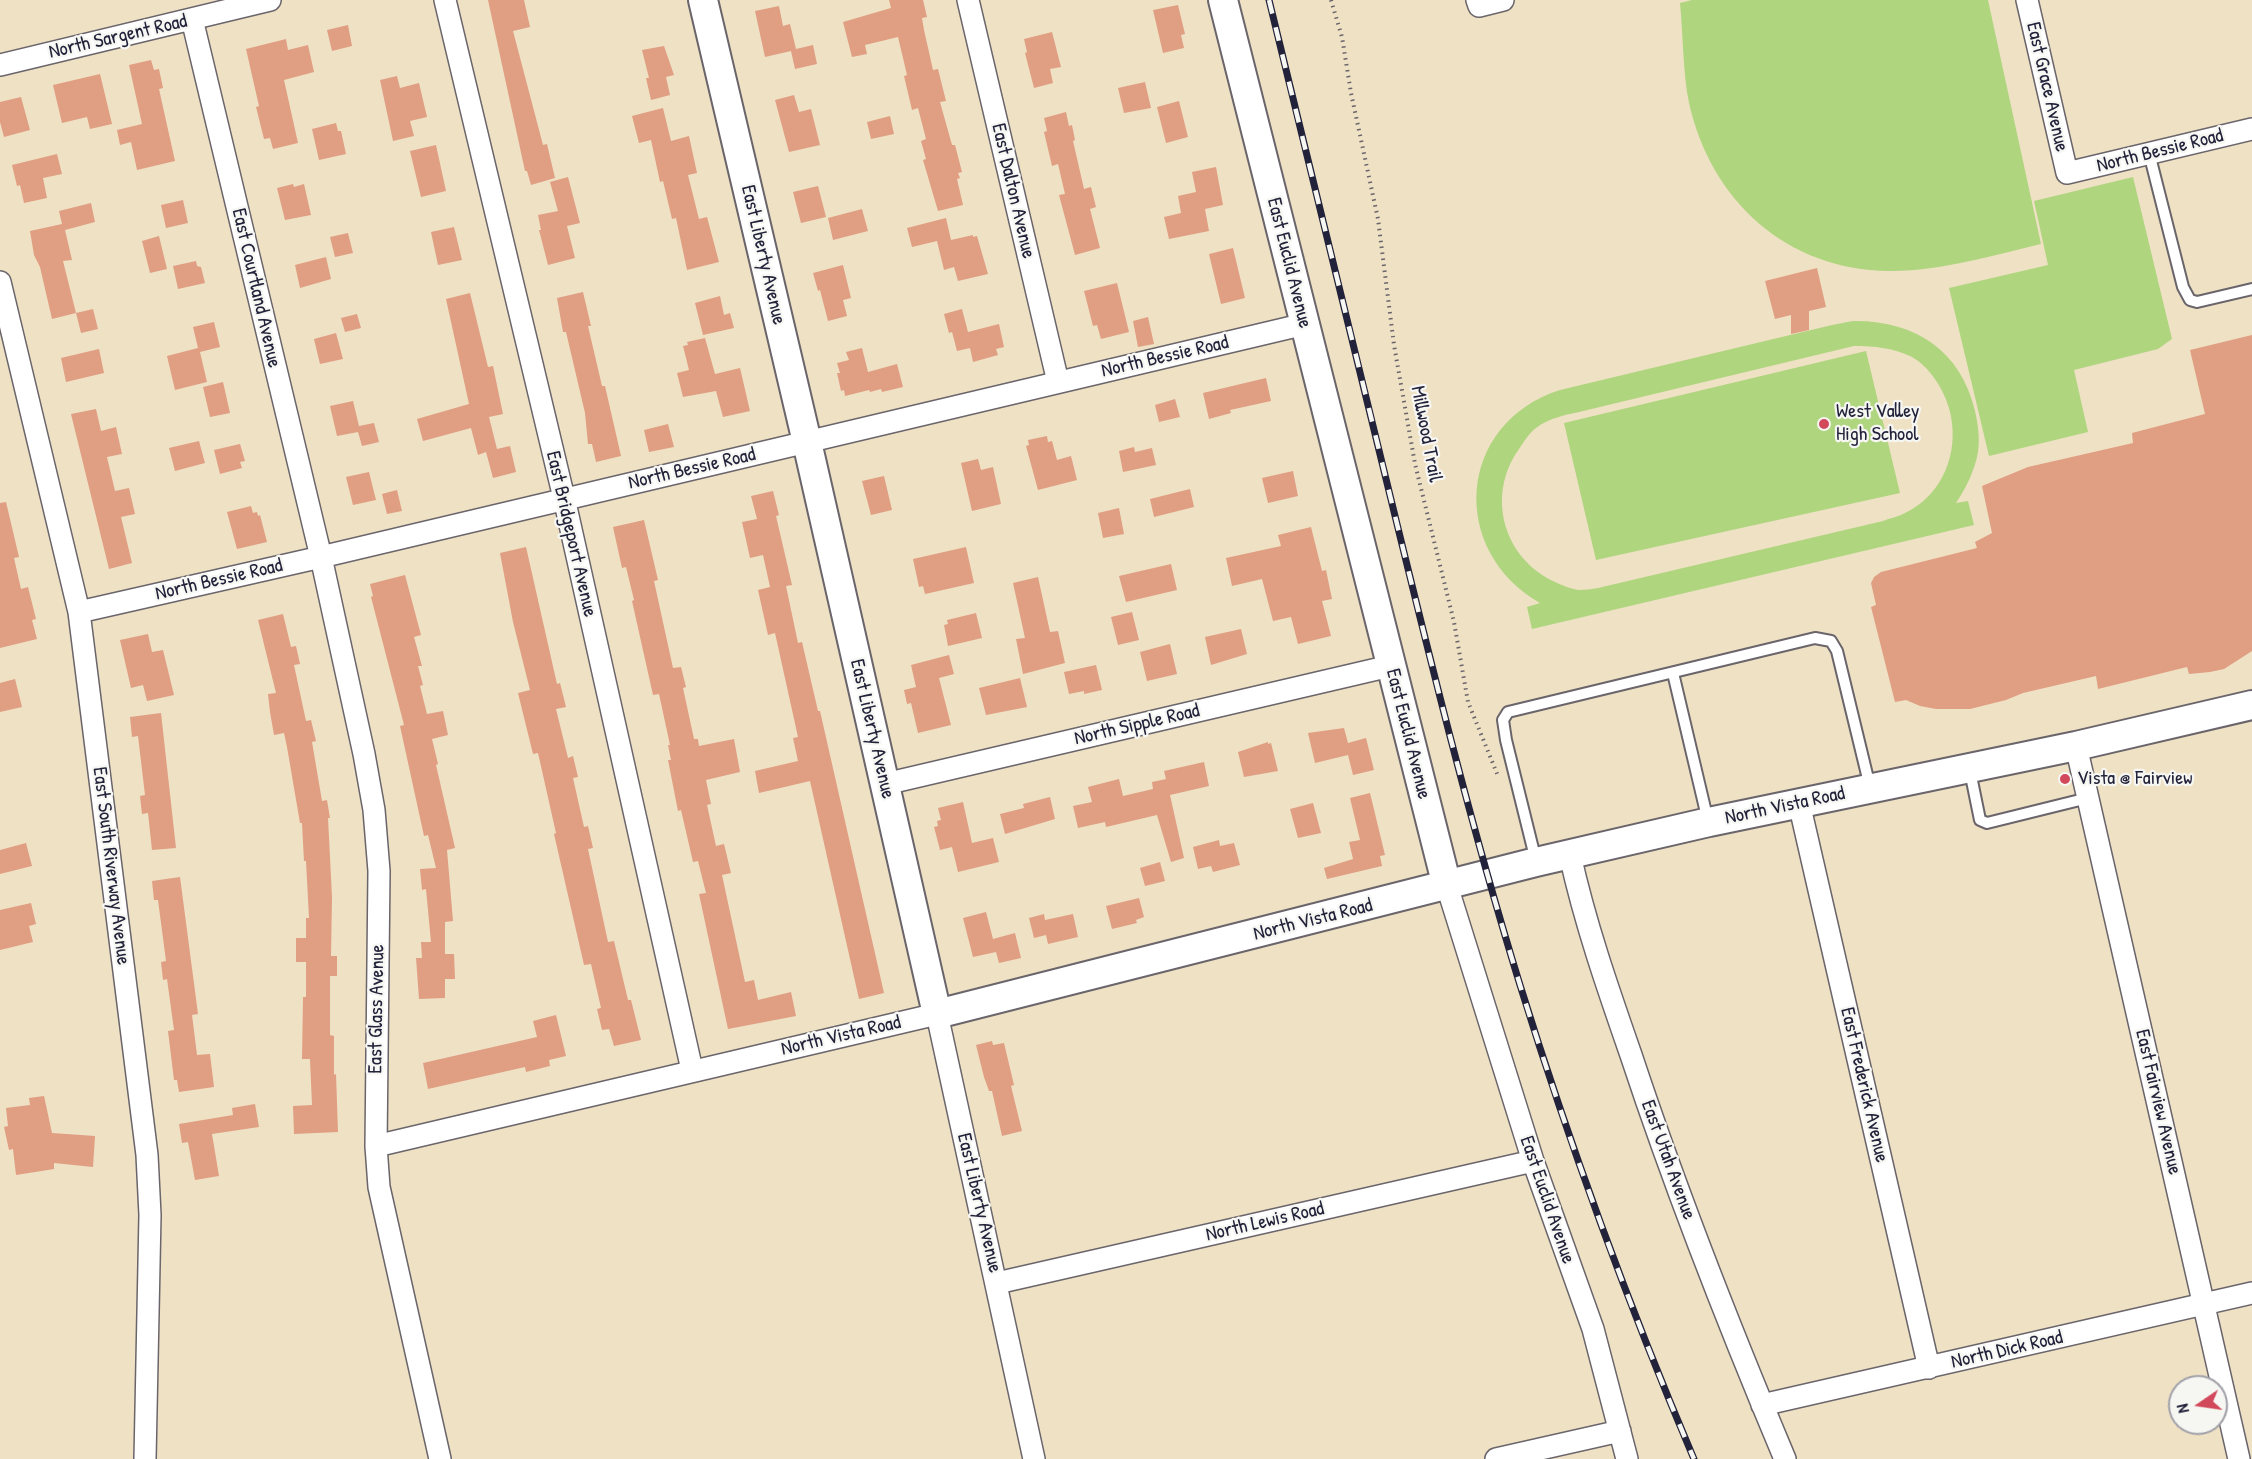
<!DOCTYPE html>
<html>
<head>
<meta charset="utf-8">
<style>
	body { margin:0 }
	#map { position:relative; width:2252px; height:1459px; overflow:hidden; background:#efe1c4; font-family:"Patrick Hand",sans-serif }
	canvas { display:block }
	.north { position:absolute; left:2168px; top:1375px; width:60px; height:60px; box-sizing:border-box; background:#f6f6f2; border:2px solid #a1a1a9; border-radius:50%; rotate:257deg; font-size:16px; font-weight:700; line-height:24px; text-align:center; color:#22223b }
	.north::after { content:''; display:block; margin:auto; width:21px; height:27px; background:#d1495b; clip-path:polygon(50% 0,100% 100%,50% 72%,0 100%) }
</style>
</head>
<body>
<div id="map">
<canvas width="2252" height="1459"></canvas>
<div class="north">N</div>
</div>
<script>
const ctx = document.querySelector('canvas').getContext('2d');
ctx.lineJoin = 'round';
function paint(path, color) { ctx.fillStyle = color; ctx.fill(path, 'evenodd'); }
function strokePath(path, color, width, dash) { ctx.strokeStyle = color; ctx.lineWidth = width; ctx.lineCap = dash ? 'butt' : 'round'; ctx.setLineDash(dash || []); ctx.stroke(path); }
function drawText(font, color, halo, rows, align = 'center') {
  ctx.font = font + ' "Patrick Hand",sans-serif'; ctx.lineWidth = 4.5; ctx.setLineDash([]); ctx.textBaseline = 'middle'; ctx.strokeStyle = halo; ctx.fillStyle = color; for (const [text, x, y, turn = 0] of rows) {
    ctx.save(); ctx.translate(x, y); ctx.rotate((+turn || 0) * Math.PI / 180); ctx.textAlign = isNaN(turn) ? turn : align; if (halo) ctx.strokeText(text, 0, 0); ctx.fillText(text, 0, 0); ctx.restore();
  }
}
paint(new Path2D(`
	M1692,0H1988L2041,244C1995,255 1936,272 1889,271C1787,270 1711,201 1689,103C1683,74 1683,34 1680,3Z
	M2133,177L2172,339L2158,349L2074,370L2088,432L1989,456L1949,288L2048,265L2034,201Z
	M1853,321C1914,320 1961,350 1975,411C1978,424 1980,439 1978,452C1975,470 1966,488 1956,503L1968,501L1974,525L1532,629L1527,607L1540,603C1448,550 1457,423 1560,390L1832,325ZM1854,346C1874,346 1894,348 1912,357C1926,365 1938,381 1944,395C1964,438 1949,492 1905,513C1898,517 1890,518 1883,521L1598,588C1592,589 1585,590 1579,590C1571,589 1561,585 1553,581C1503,557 1486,495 1519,449C1524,442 1529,433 1536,428C1549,418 1565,415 1579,412Z
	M1866,351L1900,493L1596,560L1564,423Z`), '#afd57f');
paint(new Path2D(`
	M488,0H524L530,27L513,31L543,145L547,144L555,178L531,185L527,171H525Z
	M889,0H923L927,17L922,18L924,30L933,70L938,69L946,101L940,102L952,145H955L962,172L958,173L960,178L957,179L963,205L938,211L923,160L926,159L921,141L926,139L918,108L912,110L904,76L907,75L898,37L865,45L867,54L852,57L843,22L891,8Z
	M1178,5L1185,34L1181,35L1184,48L1163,53L1153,10Z
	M779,6L783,26L790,24L796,49L813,45L817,64L795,69L791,51L765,57L755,11Z
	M348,25L352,46L332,51L327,30Z
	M1052,32L1061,67L1050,69L1053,83L1034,88L1025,53L1027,52L1024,39Z
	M286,39L288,50L308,45L314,72L284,80L298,143L273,149L270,138L264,139L256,107L259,106L246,49Z
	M664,46L674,75L666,77L670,95L651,100L646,78H649L642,50Z
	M151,60L154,70L159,69L163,88L159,89L175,161L137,170L131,142L120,145L117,130L142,124L129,65Z
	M100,74L112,124L90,129L87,117L62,123L53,85Z
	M397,76L400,88L419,83L427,117L410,121L414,136L393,141L380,80Z
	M1145,82L1151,108L1124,113L1118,88Z
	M794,95L799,112L811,109L820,145L789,152L775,100Z
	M21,97L30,130L4,137L0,122V102Z
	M1179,101L1188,137L1166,143L1157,107Z
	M663,108L671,141L689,136L697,173L688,175L699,219L707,217L719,262L687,270L676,218L672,219L663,181L660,182L651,140L639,143L632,116Z
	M1066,112L1069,126L1072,125L1075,140L1073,141L1084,189L1091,187L1096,207L1090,209L1100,248L1075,255L1059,195L1065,194L1058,164L1052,166L1044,132L1047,131L1044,118Z
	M890,116L894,134L871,139L867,122Z
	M336,123L338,131H341L346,154L319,160L312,129Z
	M436,145L446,191L421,197L410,151Z
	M57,154L62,174L43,178L47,198L24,203L20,185L17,186L12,165Z
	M1216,167L1223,205L1205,209L1209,231L1169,239L1164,217L1181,213L1178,196L1196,192L1192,172Z
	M568,177L580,223L567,226L575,258L548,265L539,230H541L538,215L558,211L550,182Z
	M293,184L294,187L304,184L311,215L285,220L277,188Z
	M818,186L826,217L801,223L793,192Z
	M183,200L188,223L166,228L161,205Z
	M91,203L95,222L65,230L72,260L63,261L76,313L52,319L40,267L34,255L30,231L62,224L59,211Z
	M862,209L868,231L833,240L828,218Z
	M946,218L951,240L973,235V237L977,236L988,274L958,281L954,267L944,270L937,241L912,247L907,228Z
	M454,227L462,260L438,265L431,232Z
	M348,233L353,253L335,257L330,237Z
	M159,236L167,269L150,273L142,241Z
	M1233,248L1245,298L1221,304L1209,254Z
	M326,257L331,279L300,288L295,265Z
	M196,261L197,266L201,267L205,283L178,289L173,266Z
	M843,265L851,298L843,300L847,316L828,321L820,290L818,291L813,273Z
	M1817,268L1826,307L1809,311V330L1791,334V315L1775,319L1765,281Z
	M1117,283L1129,332L1101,339L1097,325L1093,326L1084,291Z
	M583,292L591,326H588L602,386H605L621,456L596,462L592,444H588L585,413L566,332H563L557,298Z
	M470,293L488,367L493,366L503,414L489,417L497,449L510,446L516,472L493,478L486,452L478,455L471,428L423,441L417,419L469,404L446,299Z
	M720,296L724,315L730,313L734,328L703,335L695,303Z
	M93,309L98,329L81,333L76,313Z
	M962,309L968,332L999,324L1004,347L996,349L998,355L973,362L970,348L957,351L952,332L949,333L944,314Z
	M357,314L361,328L345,332L341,318Z
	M1148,317L1154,344L1138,347L1133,321Z
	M214,322L220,347L200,352L207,382L175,390L167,356L198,348L193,327Z
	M336,333L343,359L320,364L314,339Z
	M2252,335V651L2224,669L2210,672L2189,674L2187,667L2098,689L2096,676L2023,693L2006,700L1970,709H1936L1920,706L1906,700L1895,702L1871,607L1876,605L1871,583L1874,577L1881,572L1977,548L1975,542L1992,533L1982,486L2028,467L2133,443L2132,433L2205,414L2190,350Z
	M705,338L715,374L740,368L750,411L723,417L716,391L683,397L677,373L689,370L683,346L688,345L687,342Z
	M862,348L868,372L897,364L903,387L882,392L881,389L870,392L869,390L845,396L844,390L841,391L837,373H840L837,363L849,360L846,352Z
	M99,349L104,373L66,382L61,358Z
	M1266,378L1271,401L1230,410L1231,413L1209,419L1203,393Z
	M223,382L230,413L210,417L203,387Z
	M1175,399L1180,417L1159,422L1155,405Z
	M353,401L359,426L374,423L379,442L362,446L358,432L337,436L330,406Z
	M96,409L101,431L116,427L122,454L107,457L115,491L129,488L135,514L121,517L132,563L109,569L71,414Z
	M668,424L674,447L649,452L644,430Z
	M1047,436L1048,442L1052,441L1057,460L1071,456L1077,480L1038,490L1026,446L1029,445L1028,440Z
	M199,441L205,463L175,471L169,448Z
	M240,444L245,461L240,462L242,468L220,474L214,450Z
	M1134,447L1135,452L1152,448L1156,465L1123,472L1119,451Z
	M978,459L981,470L993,467L1001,504L972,511L961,463Z
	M1293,471L1298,496L1268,503L1262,478Z
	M369,472L376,500L353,505L346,477Z
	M884,476L892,510L871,515L862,481Z
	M1190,489L1194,507L1154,517L1150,499Z
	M397,490L402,511L387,514L382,494Z
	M773,491L779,515L776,516L792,585L786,586L798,643L802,642L818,711H820L884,993L859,999L810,781L759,793L755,771L798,761L793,738L798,737L775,633L768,635L758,590L770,587L763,555L750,558L742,522L757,519L751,496Z
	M6,502L19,557L14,558L21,589L28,587L36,619L32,620L37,639L0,648V503Z
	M251,506L253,513L257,512L258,516L260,515L267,542L237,549L227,512Z
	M1119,508L1124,534L1103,538L1098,513Z
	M644,520L658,580L654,581L673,668L681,667L686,687L683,688L694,739H698L699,746L734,739L740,772L706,780L711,804L707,805L716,846L724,844L731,873L722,875L745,982L754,980L758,1000L791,992L796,1016L728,1029L699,894L706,893L698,861L693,862L681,810L678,811L668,760H671L668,745H670L659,694L653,695L632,601L634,600L626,567L622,568L613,527Z
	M1311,527L1322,571L1326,570L1332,599L1322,601L1331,636L1298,644L1291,617L1273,621L1262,579L1232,586L1226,558L1281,546L1278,535Z
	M526,547L557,684L560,683L566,707L556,709L568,758L573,756L578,777L573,778L584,827L588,826L593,848L588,849L608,942L614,941L628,1000H631L641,1040L614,1046L609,1029L602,1030L597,1009L601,1008L591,964L584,965L554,834L556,833L538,753L533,754L518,693L530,690L513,622L500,553Z
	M966,547L974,583L925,594L923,586L919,587L913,559Z
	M1171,564L1177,590L1126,602L1119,576Z
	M405,575L421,635L414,637L422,666H418L423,685L420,686L427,714L443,711L448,735L432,739L438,764L436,765L455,848L447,850L453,921L445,922V954H454L455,979H445V998L419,999L416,958H422L421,942H431L426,889L422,890L420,869L436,868L428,835L424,836L400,726L404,725L371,597L373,596L370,584Z
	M1038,577L1050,632L1058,631L1065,663L1023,674L1016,639L1025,638L1013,583Z
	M1132,612L1139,640L1118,645L1111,617Z
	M976,613L982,638L948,646L944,625L948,624L947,620Z
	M283,614L291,647L296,646L300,664L294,665L306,721L311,720L316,741L312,742L322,801L327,800L330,818H328L332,897L331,956H337V976H330V1035L334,1036V1075L336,1074L338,1132L294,1134L293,1106L312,1105L310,1059H302L303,997H306V962H296V938H306V918H309L306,861H304L302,823H300L287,747L284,733L274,735L270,712L268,694L276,693L258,620Z
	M1241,629L1247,654L1211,665L1205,637Z
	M148,634L152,652L163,650L174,695L147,701L143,685L131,688L120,640Z
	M1170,644L1177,674L1147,681L1140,652Z
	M949,655L954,674L939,678L951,725L918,733L911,703L907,704L904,690L916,687L911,665Z
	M1096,665L1102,690L1084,694V691L1069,694L1064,672Z
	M1020,678L1027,707L986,715L979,688Z
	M15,679L22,707L0,712V683Z
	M161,713L176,848L152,850L148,813L142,814L140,796L145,795L138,736L132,737L130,717Z
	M1344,728L1348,743L1366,738L1374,770L1353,775L1348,755L1315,763L1308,733Z
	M1268,742V744L1271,743L1278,771L1244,777L1238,752Z
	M1204,762L1209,786L1170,795L1184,858L1171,862L1157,815L1106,827L1105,822L1078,828L1073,806L1092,802L1088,787L1119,779L1123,796L1153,789L1152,782L1166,779L1164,771Z
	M1370,793L1385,855L1380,856L1382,866L1327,879L1324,868L1353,859L1349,842L1360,840L1350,798Z
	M1050,797L1055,819L1005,834L1000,814L1024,808L1023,804Z
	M963,802L972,843L993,838L999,862L958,872L952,847L940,850L934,827L938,826L937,821L941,820L938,808Z
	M1313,803L1321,833L1298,838L1290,809Z
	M1219,840L1220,846L1234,843L1240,865L1213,872L1211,866L1198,869L1193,847Z
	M26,843L32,866L0,874V850Z
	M1160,862L1165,881L1145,886L1140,868Z
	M180,877L198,1014L192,1015L197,1055L210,1054L214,1087L179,1092L177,1080H174L168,1031L174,1030L167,979L163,980L161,962L166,961L158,900H154L152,881Z
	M1139,898L1144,917L1136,920L1137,923L1112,929L1106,906Z
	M31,903L36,924L29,926L33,942L0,950V910Z
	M986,912L993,939L1015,933L1021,958L999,963L996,952L973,957L963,918Z
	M1044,914L1045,920L1073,914L1078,937L1048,944L1046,935L1034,938L1029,918Z
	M556,1015L566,1056L549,1060L550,1066L526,1072L525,1067L428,1089L423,1063L537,1037L533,1021Z
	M992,1041L993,1045L1004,1043L1014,1085L1011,1086L1022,1131L1002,1136L992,1091H989L984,1077L976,1045Z
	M44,1096L52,1133L95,1136L93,1167L54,1163V1169L16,1175L13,1149L9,1150L4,1127L8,1126L6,1108L30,1105L29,1098Z
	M255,1104L259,1127L212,1134L219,1176L195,1180L188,1142L182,1143L179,1124L233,1115L232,1108Z`), '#e09e83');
const lane = new Path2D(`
	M2149,153L2183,287L2190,300L2197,302L2252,289
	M1673,673L1708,821
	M1970,771L1980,820L1987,823L2088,798
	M1536,861L1506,740L1503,720L1508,712L1815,638L1831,641L1837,651L1870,787`);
const street = new Path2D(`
	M445,0L564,498L692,1070
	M968,0L1058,382
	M1477,0L1479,6L1503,0
	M2027,0L2067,173L2252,129
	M192,19L321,557L364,754L374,810L379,871L376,1146L379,1187L440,1459
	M0,65L270,0
	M0,282L79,612L147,1155L150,1215L145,1459
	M79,612L321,557L1305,324
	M2076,746L2239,1459
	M885,784L1390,666
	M1799,803L1929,1368
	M1570,855C1585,923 1608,989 1631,1055C1676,1191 1729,1326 1785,1459
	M1447,886L1533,1161L1593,1329L1627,1459
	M376,1146L937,1014L1034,1459
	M997,1283L1533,1161
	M1762,1405L2252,1293
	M1496,1459L1620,1431`);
const secondary = new Path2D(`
	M703,0L807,442L937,1014L1536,862L1709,822L2076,746L2252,705
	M1223,0L1447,886`);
strokePath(lane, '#6a656b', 14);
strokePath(street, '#6a656b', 24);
strokePath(secondary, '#6a656b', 32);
strokePath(new Path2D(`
	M1331,0L1342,37L1351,93L1378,219L1394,345L1415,464L1454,622L1468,702L1498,776`), '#6a656b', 4, [1.5, 4.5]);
strokePath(lane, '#fff', 10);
strokePath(street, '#fff', 21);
strokePath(secondary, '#fff', 28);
const rail = new Path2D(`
	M1269,0C1308,161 1348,322 1387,483C1428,651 1469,820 1520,985C1570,1146 1628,1304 1694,1459`);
strokePath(rail, '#22223b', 7);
strokePath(rail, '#f6f6f2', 4.5, [14]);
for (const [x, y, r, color] of [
	[1824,424,6,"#d1495b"],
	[2065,779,6,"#d1495b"]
]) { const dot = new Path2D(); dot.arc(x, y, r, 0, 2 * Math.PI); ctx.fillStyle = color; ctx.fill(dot); strokePath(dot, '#f6f6f2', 2); }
drawText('20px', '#22223b', '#f6f6f2', [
	["North Sargent Road",118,37,-13],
	["East Grace Avenue",2047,87,77],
	["North Bessie Road",2160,151,-14],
	["East Dalton Avenue",1013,191,77],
	["East Liberty Avenue",763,255,77],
	["East Euclid Avenue",1289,263,76],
	["East Courtland Avenue",256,288,77],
	["North Bessie Road",1165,357,-13],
	["Millwood Trail",1426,434,79],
	["North Bessie Road",692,469,-13],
	["East Bridgeport Avenue",571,534,77],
	["North Bessie Road",219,580,-13],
	["North Sipple Road",1137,725,-13],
	["East Liberty Avenue",872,729,77],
	["East Euclid Avenue",1408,734,76],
	["North Vista Road",1785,806,-12],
	["East South Riverway Avenue",111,866,83],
	["North Vista Road",1313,920,-14],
	["East Glass Avenue",377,1009,-89],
	["North Vista Road",841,1036,-13],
	["East Frederick Avenue",1864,1085,77],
	["East Fairview Avenue",2158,1102,77],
	["East Utah Avenue",1668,1160,70],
	["East Euclid Avenue",1547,1200,71],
	["East Liberty Avenue",979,1203,77],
	["North Lewis Road",1265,1222,-13],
	["North Dick Road",2007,1350,-13]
]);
drawText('20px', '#22223b', '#f6f6f2', [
	["West Valley",1836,412],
	["High School",1836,435],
	["Vista @ Fairview",2077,779]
], 'left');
</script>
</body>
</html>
